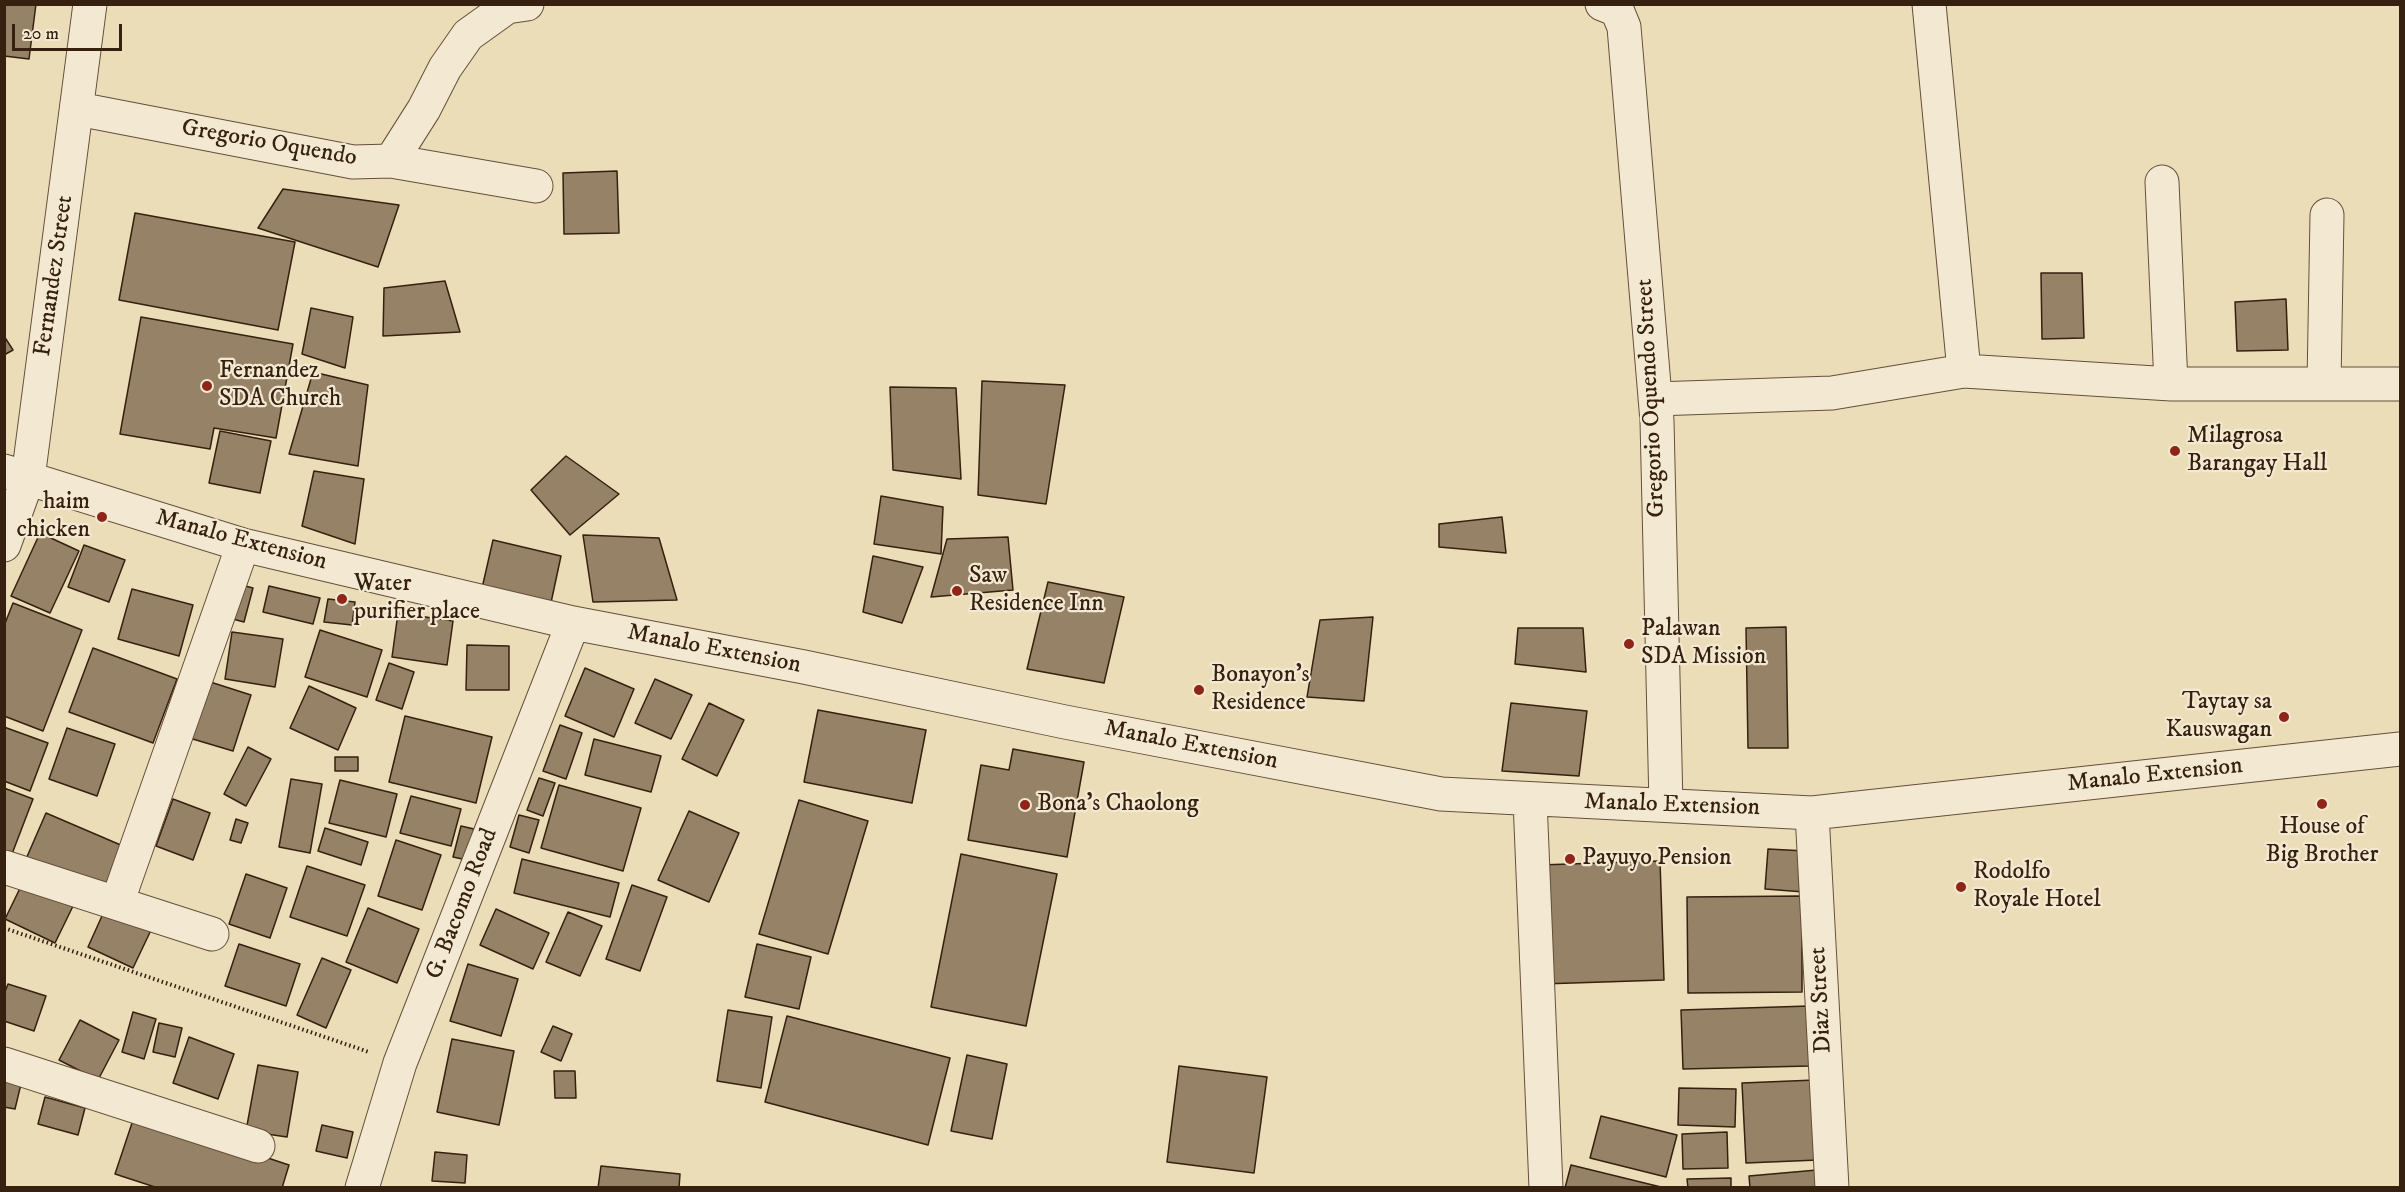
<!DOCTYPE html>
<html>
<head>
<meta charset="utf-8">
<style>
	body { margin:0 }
	#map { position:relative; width:2405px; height:1192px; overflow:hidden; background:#ecddb9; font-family:"IM FELL DW Pica",serif }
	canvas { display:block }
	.frame { position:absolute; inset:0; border:6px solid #36200f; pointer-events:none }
	.scale { position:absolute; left:12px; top:24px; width:110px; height:27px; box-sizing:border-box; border:3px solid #36200f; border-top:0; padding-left:8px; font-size:18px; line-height:21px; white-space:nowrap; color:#36200f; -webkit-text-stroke:4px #f3e9d2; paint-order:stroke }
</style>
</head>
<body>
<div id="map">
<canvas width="2405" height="1192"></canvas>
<div class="frame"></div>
<div class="scale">20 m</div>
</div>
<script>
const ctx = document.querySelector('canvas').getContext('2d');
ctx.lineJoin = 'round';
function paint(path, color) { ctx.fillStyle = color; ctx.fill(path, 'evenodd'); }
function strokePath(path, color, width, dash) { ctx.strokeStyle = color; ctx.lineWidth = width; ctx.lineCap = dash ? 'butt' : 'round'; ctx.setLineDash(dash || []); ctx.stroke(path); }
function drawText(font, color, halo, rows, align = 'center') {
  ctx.font = font + ' "IM FELL DW Pica",serif'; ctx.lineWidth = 4.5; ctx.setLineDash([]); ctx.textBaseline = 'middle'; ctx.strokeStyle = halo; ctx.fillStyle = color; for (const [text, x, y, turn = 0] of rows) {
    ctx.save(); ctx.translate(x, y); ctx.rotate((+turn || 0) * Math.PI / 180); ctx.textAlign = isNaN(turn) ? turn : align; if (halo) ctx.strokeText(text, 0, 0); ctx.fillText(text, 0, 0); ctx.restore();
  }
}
const building = new Path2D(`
	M4,4H36L29,59L4,56Z
	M617,171L619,233L564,234L563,173Z
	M283,189L399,205L378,267L258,228Z
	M135,213L295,242L278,330L119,300Z
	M2041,273H2082L2084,338L2042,339Z
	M445,281L460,332L383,336L384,288Z
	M2286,299L2288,350L2237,351L2235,302Z
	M311,308L353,317L345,368L302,354Z
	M141,317L293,344L276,438L214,428L210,449L120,434Z
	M4,336L13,350L4,355Z
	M313,372L368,385L358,466L289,454Z
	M982,381L1065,385L1046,504L978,495Z
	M890,387L956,388L961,479L893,470Z
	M220,431L271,441L260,493L209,483Z
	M566,456L619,494L570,535L531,490Z
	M314,471L364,479L355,544L302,526Z
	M881,496L943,507L941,554L874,544Z
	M1502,517L1506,553L1439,547V524Z
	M40,533L79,551L50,613L11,596Z
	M583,535L659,538L677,600L593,602Z
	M1008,537L1013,590L931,597L947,539Z
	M493,540L561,556L549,612L480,597Z
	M84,545L125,560L109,602L68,587Z
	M873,556L923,567L902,623L863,612Z
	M1048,582L1124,597L1104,683L1027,669Z
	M234,583L253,588L244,622L225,617Z
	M269,586L320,598L313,624L263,612Z
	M132,589L193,605L179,656L118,639Z
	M328,599L355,602L352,625L324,622Z
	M13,603L82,630L43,731L4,716V626Z
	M398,613L453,621L447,665L392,657Z
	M1373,617L1364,701L1307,697L1320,620Z
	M1786,627L1788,748H1748L1746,628Z
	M1518,628H1583L1586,672L1515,664Z
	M320,630L382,650L367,697L305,677Z
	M232,632L283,639L275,687L225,679Z
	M467,645L509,646V690H466Z
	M93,648L177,679L153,743L69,712Z
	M389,663L414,672L402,709L376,700Z
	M585,668L634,689L614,737L565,716Z
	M655,679L692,695L671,739L635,723Z
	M204,680L251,695L233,751L186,737Z
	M309,686L356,708L338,750L290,728Z
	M709,703L744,720L717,776L682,759Z
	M1511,703L1587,711L1579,776L1502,771Z
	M818,710L926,730L912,803L804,782Z
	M405,716L492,737L476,803L389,782Z
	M560,725L582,733L566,779L543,771Z
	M4,727L48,743L30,791L4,781Z
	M67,728L115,744L97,796L49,779Z
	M594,739L661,756L651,792L585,775Z
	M248,747L271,759L246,806L224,794Z
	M1013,749L1084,762L1067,857L968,840L981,765L1009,770Z
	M335,757H358V771H335Z
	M539,778L555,783L543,816L527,810Z
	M291,779L322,784L310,853L279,847Z
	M340,780L397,794L386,837L329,823Z
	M559,785L641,808L623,871L541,848Z
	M4,788L33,799L7,867L4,866Z
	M411,796L461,809L451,846L400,833Z
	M173,799L210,813L193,860L156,846Z
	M799,800L868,821L828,954L759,934Z
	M689,811L739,833L709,902L658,880Z
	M46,813L123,846L103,892L26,859Z
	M519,815L539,820L529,853L510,847Z
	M236,819L248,823L241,843L230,840Z
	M461,826L474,829L467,860L453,857Z
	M325,828L368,842L361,865L318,851Z
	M396,840L441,855L422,910L378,896Z
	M1768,849L1806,851L1804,892L1765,889Z
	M961,854L1057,874L1026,1026L931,1007Z
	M522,859L619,883L610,917L514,893Z
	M1660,861L1664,980L1542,984L1539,865Z
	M307,866L365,885L347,936L290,917Z
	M246,874L287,888L270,938L229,924Z
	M26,876L76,900L55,943L5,919Z
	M632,885L667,897L640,971L606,959Z
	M1802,896V992L1688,993L1687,897Z
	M106,907L152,928L133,968L88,947Z
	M368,908L419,929L397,983L346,962Z
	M496,909L549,933L533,969L480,945Z
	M568,912L602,926L580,976L546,962Z
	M239,944L300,964L286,1006L225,986Z
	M757,944L811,957L799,1009L745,997Z
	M322,958L351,970L326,1028L297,1015Z
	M468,964L518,979L501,1036L450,1021Z
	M8,984L46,996L34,1031L4,1021V994Z
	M1809,1006L1810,1066L1683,1069L1681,1010Z
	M728,1010L772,1017L761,1088L717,1081Z
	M133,1012L156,1019L144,1059L122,1052Z
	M787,1016L950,1058L928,1145L765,1102Z
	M80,1020L119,1040L98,1080L59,1060Z
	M159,1023L182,1028L175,1057L153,1052Z
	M553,1026L572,1034L561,1061L541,1052Z
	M189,1037L234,1054L218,1099L173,1083Z
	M452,1039L514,1051L499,1125L437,1112Z
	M967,1055L1007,1064L992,1139L951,1131Z
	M258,1065L298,1072L287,1137L246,1131Z
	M1179,1066L1267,1077L1254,1173L1167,1162Z
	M554,1071H575L576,1098H555Z
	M4,1080L21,1084L15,1109L4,1107Z
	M1815,1080L1818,1160L1746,1163L1742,1083Z
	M1679,1088L1736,1089L1735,1127L1678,1125Z
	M45,1097L85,1108L78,1135L38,1124Z
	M135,1114L289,1165L282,1188H158L115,1174Z
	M1601,1116L1677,1135L1666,1177L1590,1158Z
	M322,1125L353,1132L347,1158L316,1151Z
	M1727,1132L1728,1168L1683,1169L1682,1134Z
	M435,1152L467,1155L465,1183L432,1181Z
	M1571,1165L1665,1188H1565Z
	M601,1166L680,1174L679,1188H598Z
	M1817,1170L1819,1188H1750L1749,1176Z
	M1731,1178V1188H1688L1687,1179Z`);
paint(building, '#958267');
strokePath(building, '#36200f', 1.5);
const minor = new Path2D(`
	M1602,4L1617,10L1624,27L1657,421L1666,805
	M1929,4L1964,371
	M78,109L353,162L391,161L424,109L445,68L468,35L507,7L527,4
	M391,161L536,186
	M2162,182L2171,384
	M2324,383L2327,215
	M1655,399L1832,393L1964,371L2171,384H2400
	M4,471L243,545L573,623L804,667L1065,722L1441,794L1812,813L2400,749
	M4,545L28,478L90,4
	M1530,800L1546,1188
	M1812,813L1832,1188
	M4,867L212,934
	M117,903L243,545
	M4,1064L258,1146
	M362,1188L400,1063L573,623`);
strokePath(minor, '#644f3a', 35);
strokePath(new Path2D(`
	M4,928L369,1052`), '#36200f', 4, [1.5, 3]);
strokePath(minor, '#f3e9d2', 33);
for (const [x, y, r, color] of [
	[207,386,6,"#8f2418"],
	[2175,451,6,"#8f2418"],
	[102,517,6,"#8f2418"],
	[957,591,6,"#8f2418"],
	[342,599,6,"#8f2418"],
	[1629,644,6,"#8f2418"],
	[1199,690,6,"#8f2418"],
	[2284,717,6,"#8f2418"],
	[2322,804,6,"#8f2418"],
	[1025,805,6,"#8f2418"],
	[1570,859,6,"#8f2418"],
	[1961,887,6,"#8f2418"]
]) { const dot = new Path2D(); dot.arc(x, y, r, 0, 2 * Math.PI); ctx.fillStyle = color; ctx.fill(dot); strokePath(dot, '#f3e9d2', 2); }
drawText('24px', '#36200f', '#f3e9d2', [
	["Gregorio Oquendo",269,144,10],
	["Fernandez Street",55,276,-82],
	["Gregorio Oquendo Street",1652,398,-93],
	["Manalo Extension",241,541,15],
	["Manalo Extension",714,650,11],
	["Manalo Extension",1191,746,11],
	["Manalo Extension",2155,776,-6],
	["Manalo Extension",1672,806,2],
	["G. Bacomo Road",463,904,-69],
	["Diaz Street",1822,1000,-93]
]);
drawText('24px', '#36200f', '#f3e9d2', [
	["Fernandez",219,372],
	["SDA Church",219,400],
	["Milagrosa",2187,437],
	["Barangay Hall",2187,465],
	["haim",90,503,"right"],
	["chicken",90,531,"right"],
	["Saw",969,577],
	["Residence Inn",969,605],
	["Water",354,585],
	["purifier place",354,613],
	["Palawan",1641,630],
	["SDA Mission",1641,658],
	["Bonayon's",1211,676],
	["Residence",1211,704],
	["Taytay sa",2272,703,"right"],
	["Kauswagan",2272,731,"right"],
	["Bona's Chaolong",1037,805],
	["House of",2322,828,"center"],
	["Big Brother",2322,856,"center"],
	["Payuyo Pension",1582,859],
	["Rodolfo",1973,873],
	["Royale Hotel",1973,901]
], 'left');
</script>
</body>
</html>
